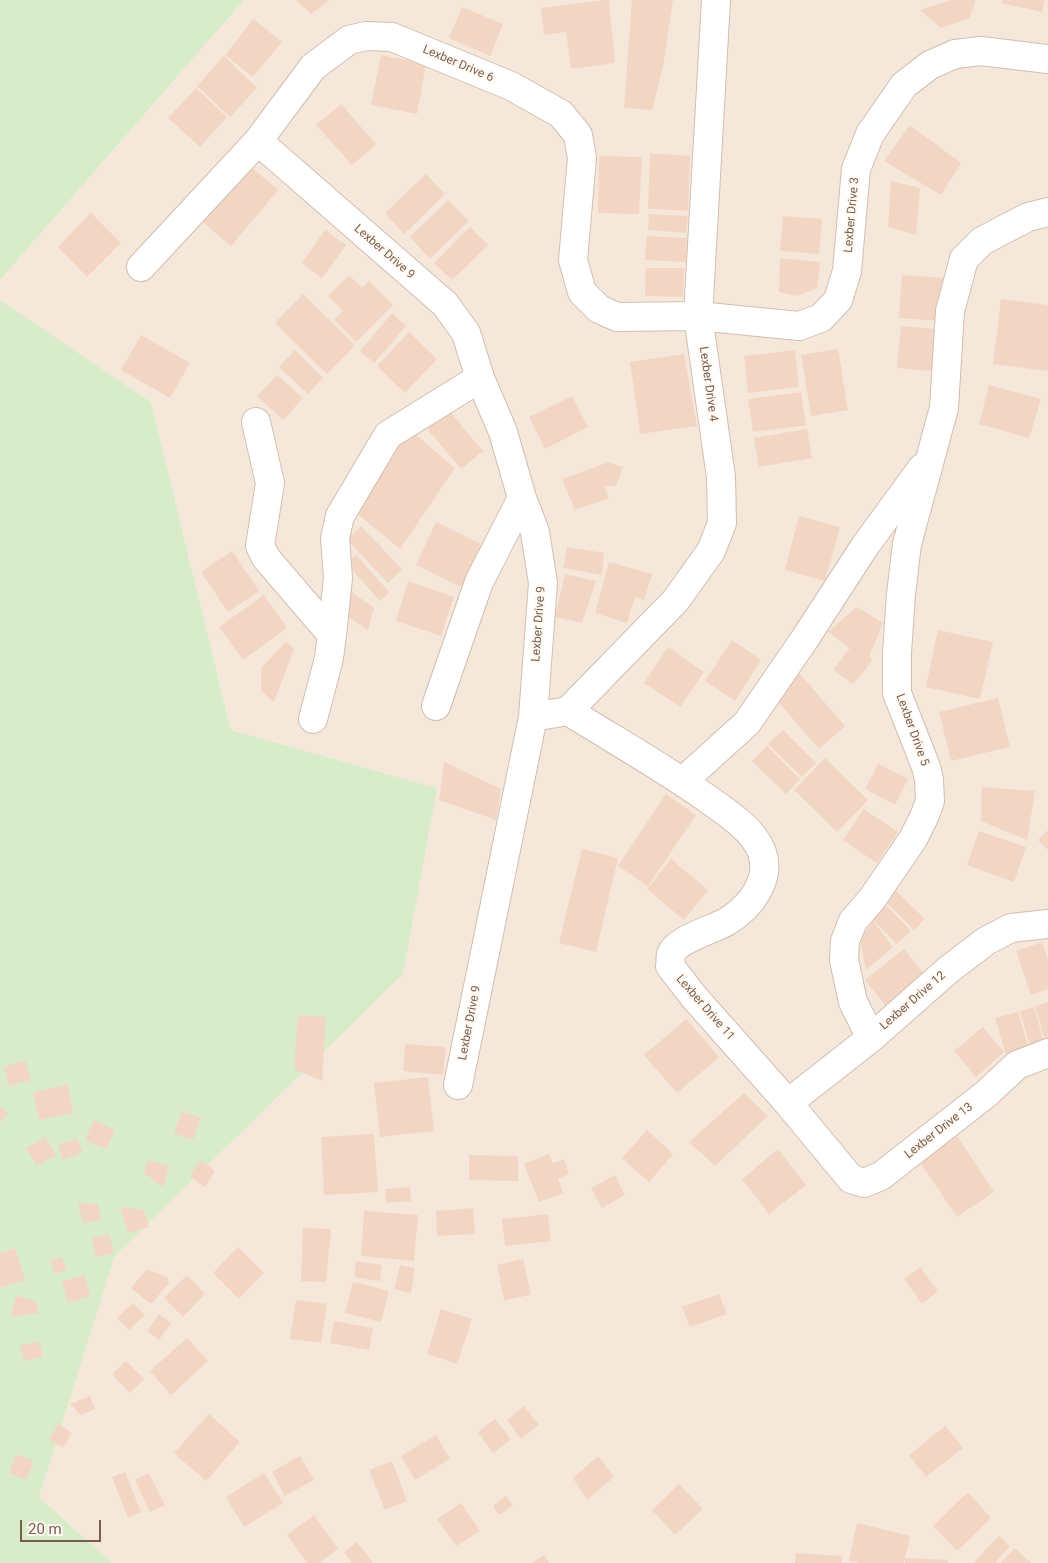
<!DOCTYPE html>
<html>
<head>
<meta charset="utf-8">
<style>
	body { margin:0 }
	#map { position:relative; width:1048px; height:1563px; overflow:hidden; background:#fdf6ec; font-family:Roboto,sans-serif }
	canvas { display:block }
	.scale { position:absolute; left:20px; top:1520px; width:81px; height:22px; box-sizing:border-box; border:2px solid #7a5c4d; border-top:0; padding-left:6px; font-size:15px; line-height:18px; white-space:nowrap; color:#7a5c4d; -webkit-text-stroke:4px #fffaf3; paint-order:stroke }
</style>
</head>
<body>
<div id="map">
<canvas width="1048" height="1563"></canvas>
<div class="scale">20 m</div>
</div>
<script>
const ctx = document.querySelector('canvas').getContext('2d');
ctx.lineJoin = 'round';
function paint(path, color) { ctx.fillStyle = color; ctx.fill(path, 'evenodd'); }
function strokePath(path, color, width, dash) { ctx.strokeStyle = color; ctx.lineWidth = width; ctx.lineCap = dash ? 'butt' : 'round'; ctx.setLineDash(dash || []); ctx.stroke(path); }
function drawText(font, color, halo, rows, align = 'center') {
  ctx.font = font + ' Roboto,sans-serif'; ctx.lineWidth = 4.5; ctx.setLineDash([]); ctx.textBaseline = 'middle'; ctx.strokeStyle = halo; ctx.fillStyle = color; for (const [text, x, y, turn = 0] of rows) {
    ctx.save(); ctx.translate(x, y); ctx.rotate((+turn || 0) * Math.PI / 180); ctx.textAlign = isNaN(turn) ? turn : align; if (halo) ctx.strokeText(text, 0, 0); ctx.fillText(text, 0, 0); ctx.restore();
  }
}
paint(new Path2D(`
	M244,0H1048V1563H112L39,1497L115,1256L403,973L436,788L231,730L151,402L0,300V280Z`), '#f5e8da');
paint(new Path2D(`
	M0,0H244L0,280Z
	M0,300L151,402L231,730L437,788L403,974L115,1256L39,1497L112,1563H0Z`), '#d8ecc9');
paint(new Path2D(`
	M296,0H330L311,14Z
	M604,0H609L615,63L571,69L566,32L544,35L541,8Z
	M632,0H673L663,67L652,110L624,108Z
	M951,0H976L969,18L941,28L920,10Z
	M1002,0H1044L1042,12L1001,3Z
	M462,7L503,24L490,56L449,38Z
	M253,19L282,42L253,77L225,55Z
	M381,55L426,64L417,114L371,105Z
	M224,56L257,88L230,117L197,86Z
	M196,88L227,117L200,147L168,118Z
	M341,104L376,144L352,165L316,125Z
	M910,125L961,163L941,195L884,161Z
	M650,153L690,156L688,211L648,209Z
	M599,156L642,157L639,214L598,213Z
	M244,161L278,190L231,246L197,217Z
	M426,174L445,194L404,234L385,213Z
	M891,181L920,188L916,235L888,227Z
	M448,200L469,221L430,259L410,237Z
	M91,213L121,243L87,277L58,247Z
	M649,214L688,216L686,233L648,230Z
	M783,216L822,219L819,254L780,251Z
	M470,227L488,245L452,280L434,263Z
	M325,230L346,245L322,278L302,263Z
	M647,236L687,238L686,262L645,260Z
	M780,258L820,262L817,288L797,296L779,292Z
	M646,268H684L683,297L645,296Z
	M349,275L362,288L369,281L393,305L356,342L334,320L343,311L328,296Z
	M902,275L946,278L943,321L899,318Z
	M303,294L355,345L327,374L275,323Z
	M1001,299L1048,305V371L993,364Z
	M392,313L406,326L374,363L360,351Z
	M901,326L944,330L940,372L897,368Z
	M409,332L437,359L405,393L377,366Z
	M141,335L190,363L170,398L121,370Z
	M838,349L848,410L811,416L801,355Z
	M295,350L323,378L308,394L279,367Z
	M795,350L799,387L748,393L744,356Z
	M684,354L697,426L640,434L630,362Z
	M277,375L303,398L283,420L257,396Z
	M989,385L1041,399L1029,438L979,424Z
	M801,392L806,425L753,432L748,399Z
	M572,396L588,427L545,449L529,417Z
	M445,406L483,451L461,469L424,425Z
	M807,429L812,458L759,467L754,438Z
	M410,430L455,468L400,549L348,506Z
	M609,462L623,467L616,486H604L609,498L575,510L562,479Z
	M799,516L840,527L825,581L785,570Z
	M436,522L481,544L461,587L416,565Z
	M361,526L402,569L388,583L347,540Z
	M567,547L604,553L602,575L563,568Z
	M232,551L259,591L228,612L201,572Z
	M356,555L389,592L380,601L346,563Z
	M609,562L652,574L644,600L635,597L627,623L595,613Z
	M565,574L596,581L582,623L555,617Z
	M408,581L454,597L441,636L396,621Z
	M346,588L374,608L368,630L339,611Z
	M264,595L287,628L243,660L219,627Z
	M857,607L883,623L870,654L872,661L853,684L833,670L850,648L828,632Z
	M938,630L993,642L980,699L926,687Z
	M732,640L761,660L735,701L705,681Z
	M286,642L294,649L274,702L261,691V668Z
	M668,647L704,672L680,707L644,683Z
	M800,674L845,726L819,749L774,697Z
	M998,698L1010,747L951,761L939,712Z
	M783,730L816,763L802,777L768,744Z
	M767,746L800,779L786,794L752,761Z
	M825,758L868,800L837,832L794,790Z
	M444,762L501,789L496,820L439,800Z
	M878,764L908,779L895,805L865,789Z
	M982,787L1035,791L1027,840L981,821Z
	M666,794L696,815L648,886L618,866Z
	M864,809L898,832L877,863L843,840Z
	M1048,830V850L1038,840Z
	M979,831L1026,847L1014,882L967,865Z
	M582,849L618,858L596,952L559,943Z
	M671,859L708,890L684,920L647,889Z
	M894,889L925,919L914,930L884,900Z
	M884,903L911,931L897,944L870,917Z
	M873,921L893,947L866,970L860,940Z
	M1042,942L1048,960V989L1031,995L1016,951Z
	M904,949L925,975L886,1006L865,980Z
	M1048,1002V1044H1046L1035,1006Z
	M1034,1007L1045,1046L1031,1050L1020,1011Z
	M1018,1012L1030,1052L1007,1058L995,1018Z
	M298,1015L326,1017L322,1081L294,1069Z
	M686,1019L719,1057L677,1093L644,1055Z
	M983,1027L1004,1052L976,1077L954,1051Z
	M405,1044L446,1047L443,1075L403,1071Z
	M25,1060L31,1080L9,1086L4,1067Z
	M428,1077L434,1131L380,1137L374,1083Z
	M68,1085L73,1113L39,1120L33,1092Z
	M744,1093L768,1116L715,1166L689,1142Z
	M0,1106L8,1113L0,1123Z
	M182,1111L201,1118L193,1140L174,1133Z
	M94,1120L115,1130L106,1149L85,1140Z
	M647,1130L673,1154L649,1182L622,1158Z
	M374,1134L378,1192L324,1195L321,1137Z
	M957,1136L994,1192L957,1217L920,1162Z
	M45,1137L56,1155L37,1166L26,1148Z
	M77,1138L83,1152L63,1160L58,1145Z
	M778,1149L806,1185L769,1214L742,1179Z
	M549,1154L553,1163L564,1159L569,1174L558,1179L563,1193L539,1202L524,1164Z
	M469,1155L518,1156V1181L469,1180Z
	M148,1160L169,1166L163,1187L144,1173Z
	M200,1160L215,1171L205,1187L190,1176Z
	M615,1175L625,1195L602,1208L591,1188Z
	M410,1187L411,1201L386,1203L385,1189Z
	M78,1203L98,1204L101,1219L83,1223Z
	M120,1207L144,1210L149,1227L128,1233Z
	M473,1208L475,1234L437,1236L436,1211Z
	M364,1211L418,1215L414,1261L361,1256Z
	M548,1214L551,1241L505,1246L502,1219Z
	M303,1228L331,1229L326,1282L301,1281Z
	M109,1234L114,1253L96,1257L92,1238Z
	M238,1247L264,1273L239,1299L213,1273Z
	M15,1248L25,1280L0,1288V1253Z
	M62,1257L66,1270L55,1274L50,1261Z
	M523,1259L531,1295L504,1300L497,1265Z
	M356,1261L382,1265L380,1281L354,1277Z
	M400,1265L415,1268L411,1293L394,1289Z
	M920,1267L938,1291L922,1304L904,1279Z
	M147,1269L167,1277L169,1283L151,1304L131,1288Z
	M85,1275L90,1296L68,1303L62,1281Z
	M187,1275L205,1294L183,1317L164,1298Z
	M353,1282L389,1291L381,1322L345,1313Z
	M719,1294L727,1314L690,1327L682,1307Z
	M16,1296L36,1301L38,1313L11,1317Z
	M296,1300L327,1304L321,1343L290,1339Z
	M133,1303L145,1315L129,1330L117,1318Z
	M441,1309L472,1319L457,1364L427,1354Z
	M159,1314L171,1323L159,1340L147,1331Z
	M334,1321L373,1328L369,1350L330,1343Z
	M187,1338L208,1361L171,1395L150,1371Z
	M39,1341L43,1357L24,1361L20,1346Z
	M126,1361L144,1379L130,1393L112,1374Z
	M90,1396L95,1409L81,1415L70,1404Z
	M524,1406L539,1425L521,1439L507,1420Z
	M209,1414L240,1442L206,1481L174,1453Z
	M495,1419L511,1439L493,1453L478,1432Z
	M58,1424L72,1433L63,1448L49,1440Z
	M945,1426L963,1448L926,1477L909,1455Z
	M436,1435L450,1459L415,1480L401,1456Z
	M16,1454L34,1461L26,1480L9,1473Z
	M300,1456L314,1480L285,1496L272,1472Z
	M598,1456L614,1477L587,1500L573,1478Z
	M392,1461L407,1501L385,1510L369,1470Z
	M125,1472L141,1512L128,1518L112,1477Z
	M149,1473L165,1505L150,1512L135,1480Z
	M264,1473L283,1503L244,1527L226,1497Z
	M679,1484L703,1509L675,1535L652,1510Z
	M968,1492L991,1518L957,1551L933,1526Z
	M506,1496L513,1505L499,1515L493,1506Z
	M461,1503L480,1531L456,1546L437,1519Z
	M314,1515L338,1549L319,1563H307L287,1535Z
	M857,1523L910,1536L904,1563H858L849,1561Z
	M999,1536L1010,1546L995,1563H973Z
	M357,1542L373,1562L371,1563H352L344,1552Z
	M1015,1548L1031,1563H1001Z
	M796,1553L842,1556V1563H795Z
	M544,1555L549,1563H532Z
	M905,1558L948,1560V1563H905Z`), '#f3d5c3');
const minor = new Path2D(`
	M258,141L445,304L466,333L480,378L503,432L522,498L535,532L543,583L533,717L458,1085
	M141,267L258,141L313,67L349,40L366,36L392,37L511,86L561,114L578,135L582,158L573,260L582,292L599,309L617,317L698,316L799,326L821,318L838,300L847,271L856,169L870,134L904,85L930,65L955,54L981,51L1048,59
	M256,422L270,483L260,546L266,558L332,635
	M436,706L479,582L522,498
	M568,711L676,600L711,551L722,523L721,477L698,316L716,0
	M533,717L568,711C616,741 666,769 712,802C730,815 752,829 761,850C773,879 750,908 726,922C712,930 677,939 671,954C670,958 671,963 670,966L694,997L788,1103L851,1179L864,1183L881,1176L986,1094L1017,1065L1048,1053
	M313,719L329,658L332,635L338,578L335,538L340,516L388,435L480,378
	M683,781L747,723L804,640L865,546L922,468
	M871,1038L853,1002L844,960L845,941L853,921L872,899L913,839L924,817L930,801L929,779L926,767L897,693V653L901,594L907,544L944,408L950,311L964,259L982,241L1028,217L1048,212
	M788,1103L871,1038L948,970L986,941L1011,928L1048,924`);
strokePath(minor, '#d1beb0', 30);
strokePath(minor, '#fff', 28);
drawText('12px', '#7a5c4d', '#fffaf3', [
	["Lexber Drive 6",458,64,23],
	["Lexber Drive 3",852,215,-85],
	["Lexber Drive 9",384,252,41],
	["Lexber Drive 4",708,384,82],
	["Lexber Drive 9",539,624,-86],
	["Lexber Drive 5",912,730,70],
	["Lexber Drive 12",913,1001,-41],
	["Lexber Drive 11",705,1008,49],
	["Lexber Drive 9",470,1023,-79],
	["Lexber Drive 13",939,1131,-38]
]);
</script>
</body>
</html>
